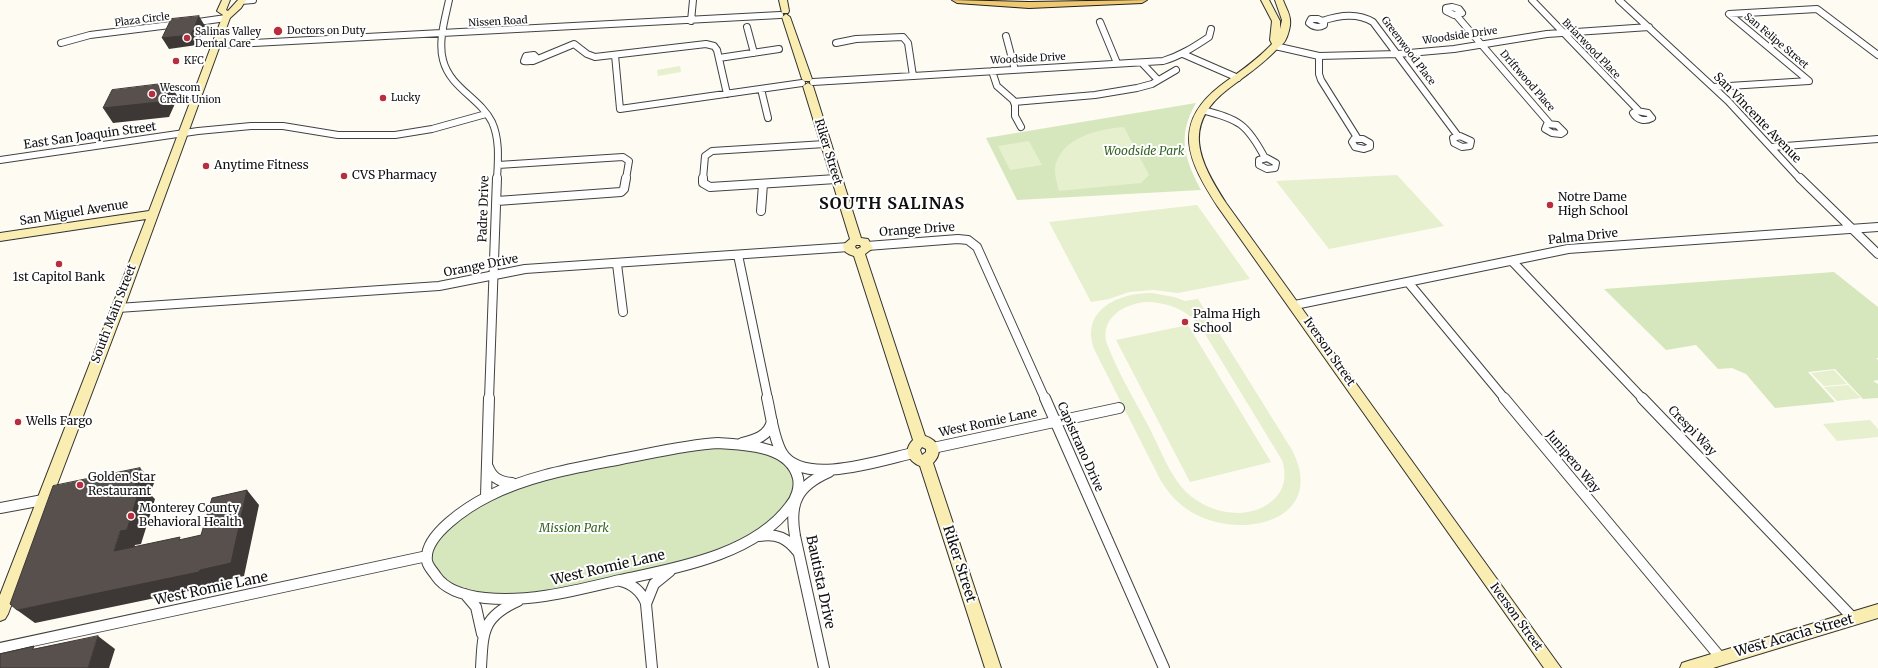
<!DOCTYPE html>
<html>
<head>
<meta charset="utf-8">
<style>
	body { margin:0 }
	canvas { display:block; background:#fefbf2 }
</style>
</head>
<body>
<canvas width="1878" height="668"></canvas>
<script>
const ctx = document.querySelector('canvas').getContext('2d');
ctx.lineJoin = 'round';
function paint(path, color) { ctx.fillStyle = color; ctx.fill(path, 'evenodd'); }
function strokePath(path, color, width, dash) { ctx.strokeStyle = color; ctx.lineWidth = width; ctx.lineCap = dash ? 'butt' : 'round'; ctx.setLineDash(dash || []); ctx.stroke(path); }
function drawText(font, color, halo, rows, align = 'center') {
  ctx.font = font + ' Merriweather,serif'; ctx.lineWidth = 4; ctx.setLineDash([]); ctx.textBaseline = 'middle'; ctx.strokeStyle = halo; ctx.fillStyle = color; for (const [text, x, y, turn = 0] of rows) {
    ctx.save(); ctx.translate(x, y); ctx.rotate((+turn || 0) * Math.PI / 180); ctx.textAlign = isNaN(turn) ? turn : align; if (halo) ctx.strokeText(text, 0, 0); ctx.fillText(text, 0, 0); ctx.restore();
  }
}
paint(new Path2D(`
	M1196,103C1177,136 1184,158 1201,190L1017,200L986,138Z
	M1834,272L1878,307V358H1876L1878,360V380L1873,381L1878,384V398L1863,399L1835,369L1808,372L1835,402L1775,408L1746,374L1732,368L1718,369L1696,345L1666,350L1604,289Z
	M703,443L773,452L795,471L791,507L725,553L547,596L465,594L431,572L430,545L438,534L500,489Z`), '#d6e7bd');
paint(new Path2D(`
	M680,66L681,72L658,76L657,70Z
	M1124,127L1149,175L1141,183L1059,191C1057,182 1053,172 1056,163C1065,136 1100,129 1124,127Z
	M1029,141L1042,165L1010,170L998,146Z
	M1397,175L1444,226L1329,249L1276,181Z
	M1197,205L1250,279L1178,293L1153,290L1129,292L1109,299L1091,302L1049,222Z
	M1152,293L1174,297L1185,301L1198,299L1292,450C1328,520 1243,541 1193,513C1179,505 1169,494 1161,481L1095,351C1079,310 1118,293 1152,293ZM1144,302C1167,302 1188,309 1202,329L1282,460C1287,475 1285,491 1272,501C1247,522 1208,513 1186,492C1170,476 1161,451 1151,431C1136,402 1117,372 1106,341C1102,317 1123,305 1144,302Z
	M1188,325L1271,462L1190,482L1116,340Z
	M1834,370L1847,384L1824,386L1811,373Z
	M1848,385L1861,398L1837,401L1824,387Z
	M1870,420L1878,429V437L1837,441L1823,424Z`), '#e6efce');
const streetFar2 = new Path2D(`
	M449,0C445,19 438,41 443,60C450,88 480,98 492,122C500,140 498,160 497,179
	M1532,0L1638,110
	M1619,0L1728,101L1800,179
	M241,1L253,0
	M1452,7L1459,9L1462,13L1454,15L1446,11V8Z
	M1456,15L1550,124
	M1311,19H1318L1324,22V25C1319,28 1313,27 1309,23Z
	M691,21L693,0
	M1322,21C1339,15 1357,12 1373,22L1458,136
	M1100,22L1117,63
	M191,23L226,18
	M747,27L754,53
	M1006,36L1015,70
	M61,43L90,35L178,24
	M836,43L856,39L903,37L908,43L913,76
	M216,45L780,15
	M1275,46L1319,56L1398,54L1454,49L1547,34L1649,27
	M1183,54L1238,78
	M534,55L536,57C533,61 529,62 524,61L526,56Z
	M615,55L620,109L802,83
	M1319,56V74L1321,80L1358,139
	M719,58L779,49
	M533,61L574,44L587,54L595,57L706,44L714,46L717,50L727,94
	M1142,63L1158,80
	M992,71L997,86L1013,100L1015,105V116L1021,127
	M813,82L1163,61C1180,56 1194,47 1209,37L1211,29
	M1713,87L1809,81L1729,14L1817,9L1878,55
	M761,89L768,118
	M1014,102L1095,95L1137,88L1152,84L1176,70
	M1202,110C1239,119 1247,124 1265,158
	M1637,111L1648,113L1652,118C1645,122 1637,120 1633,113Z
	M1547,124L1557,125L1564,132L1561,134L1552,133L1545,129Z
	M1460,136L1471,141L1470,146L1462,147L1454,143L1453,138Z
	M1354,139H1363L1370,143V147L1364,149L1355,147L1352,142Z
	M1772,147L1878,139
	M1267,158L1276,163L1275,168L1267,169L1259,165V160Z
	M0,160L198,131L251,126H283L338,135H395L432,129L486,114
	M498,165L623,157L629,161L626,179
	M703,179L705,156L712,151L825,144`);
const streetFar1 = new Path2D(`
	M703,178V183L710,187L836,179
	M1800,178L1878,254
	M497,201L621,192L624,189L626,178
	M761,211L763,184
	M867,246L958,239L968,240L977,247L1045,399
	M738,255L768,399
	M1512,261L1643,399
	M617,264L623,312
	M1408,282L1505,399
	M1295,305L1568,249L1878,227
	M118,308L439,286L525,269L849,247
	M489,399L497,178`);
const street = new Path2D(`
	M767,398C771,415 773,437 782,453C803,487 882,460 913,453
	M1045,398L1164,668
	M1504,398L1720,657
	M1642,398L1854,619
	M718,443C745,445 790,445 798,478C800,488 796,499 790,506C754,555 676,568 620,580C577,590 530,603 485,598C467,596 446,591 436,576C433,571 428,567 427,561C423,535 469,506 489,496C530,475 576,468 621,459C653,453 685,445 718,443Z
	M742,443C755,440 769,436 772,421
	M933,448L1119,408
	M488,467C492,478 500,482 512,483
	M486,496L489,398
	M0,508L43,500
	M759,536C777,533 787,538 798,552
	M620,581C633,584 641,591 646,603
	M465,594L476,607L482,634
	M0,648L427,556
	M481,668C483,632 482,617 518,601
	M652,668L646,604L654,584L670,571
	M824,668L795,536C789,503 797,486 829,472`);
const secondary = new Path2D(`
	M222,0H230L226,10L228,11L238,0H246L241,8L230,18L124,308L8,614L5,619L0,621V595L146,219L0,241V233L149,211L223,15L217,11Z
	M779,0H787L789,11L788,13H782Z
	M1261,0H1269L1280,21V29L1282,20L1275,0H1283C1285,6 1290,14 1290,20C1291,25 1288,36 1285,41C1284,44 1279,46 1277,49C1262,65 1245,76 1228,89C1181,125 1199,161 1226,203L1561,668H1544L1218,207C1189,162 1170,125 1220,86C1239,72 1256,61 1272,44L1270,40L1272,21Z
	M786,14L790,17L812,79L810,81H804L802,79L782,17Z
	M808,83L813,86L861,238L868,239L873,248L865,254L925,436C938,440 944,452 933,463L1001,668H985L920,466C908,461 903,450 913,440L854,256C848,254 843,252 843,245L850,239L803,86ZM856,245H860L861,247L857,249L855,247ZM922,447L926,449V452L922,455L920,450Z
	M1878,604V618L1713,668H1680L1682,663L1688,661Z`);
const primary = new Path2D(`
	M952,0L1029,2L1147,0L1142,3L1029,8L957,3Z`);
strokePath(streetFar2, '#424242', 8);
strokePath(streetFar1, '#424242', 10);
strokePath(street, '#424242', 12);
strokePath(secondary, '#313131', 2);
strokePath(primary, '#202020', 2);
strokePath(streetFar2, '#fff', 6);
strokePath(streetFar1, '#fff', 8);
strokePath(street, '#fff', 10);
paint(secondary, '#faedb1');
paint(primary, '#f0c870');
paint(new Path2D(`
	M199,16L205,26L197,45L169,49L162,38Z
	M169,83L178,97L169,117L113,123L103,108Z
	M140,468L154,483L150,494L155,499L141,544L135,545L129,565L114,551Z
	M247,490L259,505L244,576L213,583V586L35,623L17,610L200,570Z
	M98,636L115,649L109,668H88Z`), '#3d3835');
const building = new Path2D(`
	M199,16L191,35L162,38L171,19Z
	M169,83L160,102L103,108L112,90Z
	M140,468L135,485L141,484L127,530L120,531L114,551L180,537L179,540L201,535L212,498L247,490L231,563L200,570L199,572L17,610L10,604L53,486Z
	M98,636L88,668H0V654L34,646L33,649Z`);
paint(building, '#57504c');
strokePath(building, '#3d3835', 1);
for (const [x, y, r, color] of [
	[278,31,5,"#b82e3e"],
	[187,38,4,"#b82e3e"],
	[176,61,4,"#b82e3e"],
	[152,94,4,"#b82e3e"],
	[383,98,4,"#b82e3e"],
	[206,166,4,"#b82e3e"],
	[344,176,4,"#b82e3e"],
	[1550,205,4,"#b82e3e"],
	[59,264,4,"#b82e3e"],
	[1185,322,4,"#b82e3e"],
	[18,422,4,"#b82e3e"],
	[80,485,4,"#b82e3e"],
	[131,516,4,"#b82e3e"]
]) { const dot = new Path2D(); dot.arc(x, y, r, 0, 2 * Math.PI); ctx.fillStyle = color; ctx.fill(dot); strokePath(dot, '#fff', 1.5); }
drawText('10px', '#0f0f0f', '#fff', [
	["Plaza Circle",142,20,-7],
	["Nissen Road",498,22,-3],
	["Woodside Drive",1460,36,-8],
	["San Felipe Street",1776,41,40],
	["Briarwood Place",1591,49,46],
	["Greenwood Place",1408,51,53],
	["Woodside Drive",1028,59,-3],
	["Driftwood Place",1527,81,49]
]);
drawText('10px', '#0f0f0f', '#fff', [
	["Doctors on Duty",287,31],
	["Salinas Valley",195,32],
	["Dental Care",195,44],
	["KFC",184,61],
	["Wescom",160,88],
	["Credit Union",160,100],
	["Lucky",391,98]
], 'left');
drawText('12px', '#0f0f0f', '#fff', [
	["San Vincente Avenue",1757,118,46],
	["East San Joaquin Street",90,136,-8],
	["Riker Street",828,152,73],
	["Padre Drive",484,209,-88],
	["San Miguel Avenue",74,213,-9],
	["Orange Drive",917,230,-4],
	["Palma Drive",1583,237,-6],
	["Orange Drive",481,266,-11],
	["South Main Street",114,314,-69],
	["Iverson Street",1329,352,55],
	["West Romie Lane",988,423,-12],
	["Crespi Way",1692,431,46],
	["Capistrano Drive",1080,447,66],
	["Junipero Way",1573,462,50],
	["Iverson Street",1516,617,54]
]);
drawText('italic 12px', '#356423', '#fff', [
	["Woodside Park",1144,152],
	["Mission Park",574,529]
]);
drawText('12px', '#0f0f0f', '#fff', [
	["Anytime Fitness",214,166],
	["CVS Pharmacy",352,176],
	["Notre Dame",1558,198],
	["High School",1558,212],
	["1st Capitol Bank",59,278,"center"],
	["Palma High",1193,315],
	["School",1193,329],
	["Wells Fargo",26,422],
	["Golden Star",88,478],
	["Restaurant",88,492],
	["Monterey County",139,509],
	["Behavioral Health",139,523]
], 'left');
drawText('14px', '#0f0f0f', '#fff', [
	["Riker Street",959,564,72],
	["West Romie Lane",608,568,-13],
	["Bautista Drive",820,582,78],
	["West Romie Lane",211,589,-12],
	["West Acacia Street",1794,636,-16]
]);
ctx.letterSpacing = '1px';
drawText('bold 16px', '#0f0f0f', '#fff', [
	["SOUTH SALINAS",892,204]
]);
ctx.letterSpacing = '0px';
</script>
</body>
</html>
